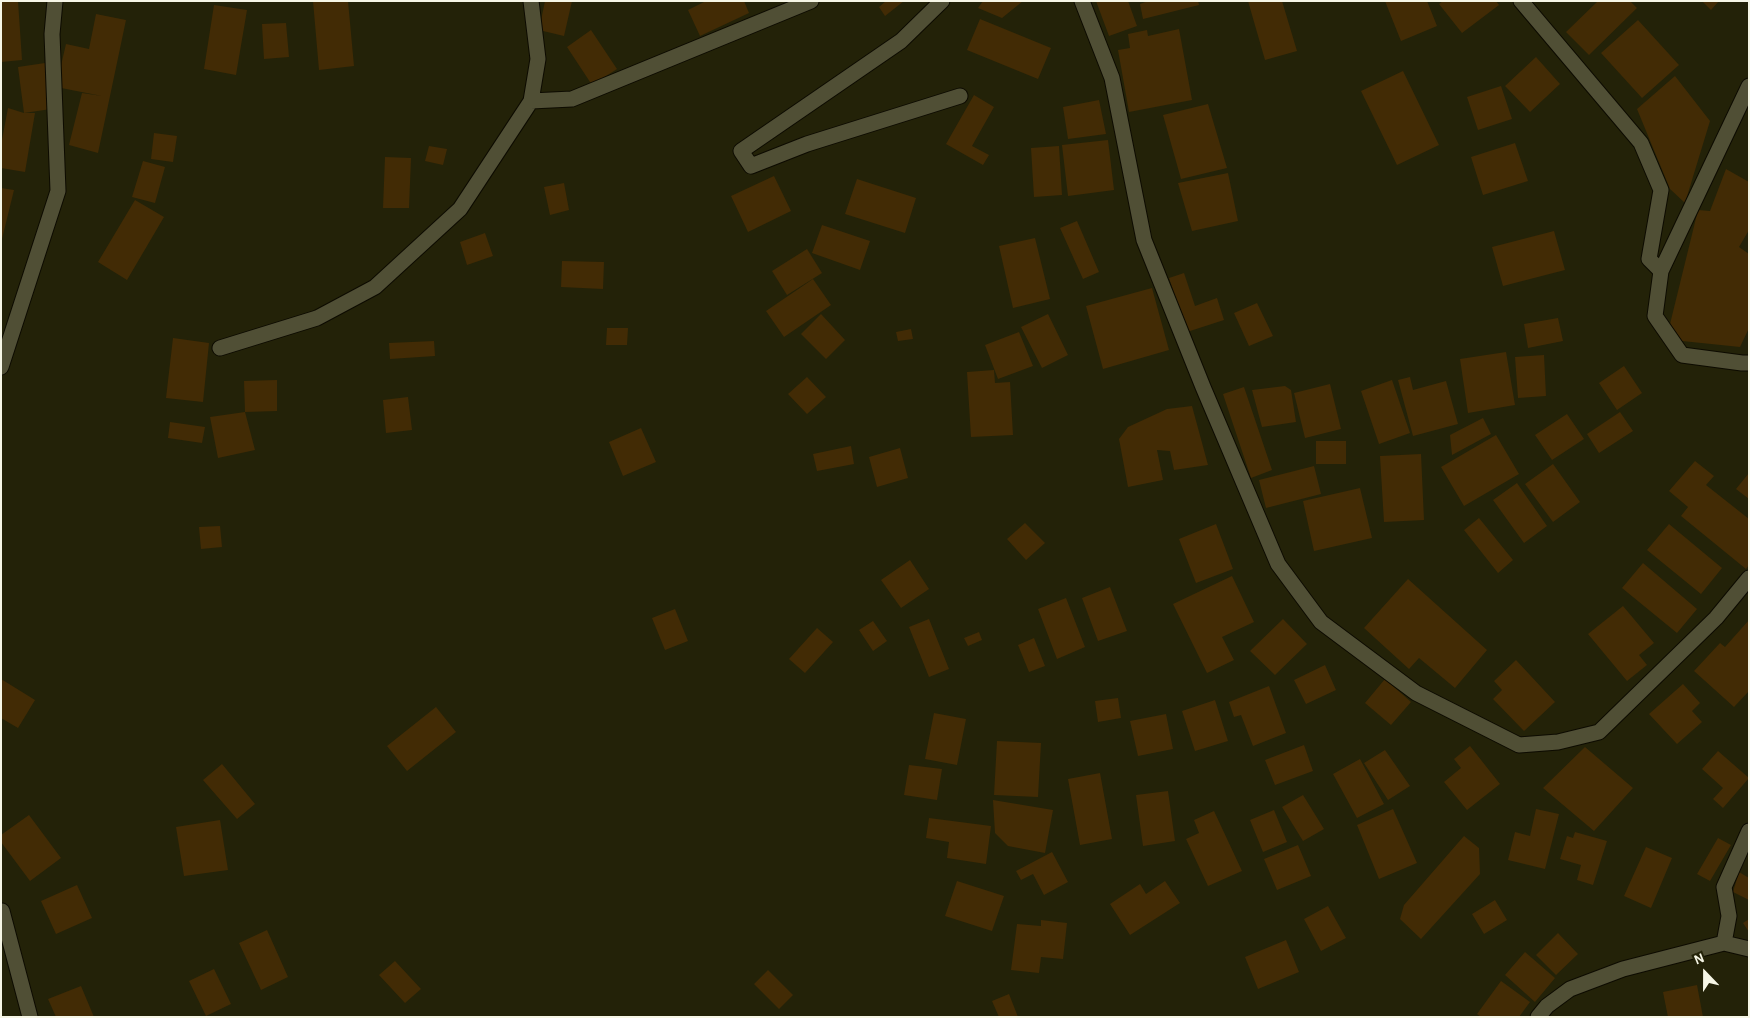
<!DOCTYPE html>
<html>
<head>
<meta charset="utf-8">
<style>
	body { margin:0 }
	#map { position:relative; width:1750px; height:1018px; overflow:hidden; background:#232208; font-family:"Alegreya Sans",sans-serif }
	canvas { display:block }
	.frame { position:absolute; inset:0; border:2px solid #f6f6e6; pointer-events:none }
	.north { position:absolute; left:1680px; top:948px; width:50px; height:50px; -webkit-text-stroke:4px #232208; paint-order:stroke; rotate:338deg; font-size:14px; font-weight:700; line-height:20px; text-align:center; color:#f6f6e6 }
	.north::after { content:''; display:block; margin:auto; width:18px; height:22px; background:#f6f6e6; clip-path:polygon(50% 0,100% 100%,50% 72%,0 100%) }
</style>
</head>
<body>
<div id="map">
<canvas width="1750" height="1018"></canvas>
<div class="frame"></div>
<div class="north">N</div>
</div>
<script>
const ctx = document.querySelector('canvas').getContext('2d');
ctx.lineJoin = 'round';
function paint(path, color) { ctx.fillStyle = color; ctx.fill(path, 'evenodd'); }
function strokePath(path, color, width, dash) { ctx.strokeStyle = color; ctx.lineWidth = width; ctx.lineCap = dash ? 'butt' : 'round'; ctx.setLineDash(dash || []); ctx.stroke(path); }
paint(new Path2D(`
	M1,1H18L22,60L1,62Z
	M313,1H348L354,66L319,70Z
	M545,1H572L564,36L539,30Z
	M706,1H744L749,13L700,36L688,10Z
	M886,1H904L885,16L879,7Z
	M983,1H1023L1002,18L978,8Z
	M1096,1H1128L1137,26L1109,36Z
	M1148,1H1198L1199,5L1143,19L1140,4Z
	M1248,1H1282L1297,51L1265,60Z
	M1385,1H1427L1437,26L1401,41Z
	M1443,1H1496L1499,5L1462,33L1439,4Z
	M1598,1H1630L1637,8L1589,55L1566,32Z
	M1702,1H1719L1711,10Z
	M214,5L247,10L236,75L204,69Z
	M96,14L126,20L98,153L69,145L82,93L102,96L56,87L66,44L89,49Z
	M980,19L1051,48L1038,79L967,50Z
	M1638,20L1679,65L1642,98L1601,53Z
	M286,23L289,57L264,59L262,24Z
	M1179,29L1192,100L1129,112L1118,50L1130,48L1128,34L1147,30L1148,36Z
	M591,30L617,69L592,85L567,47Z
	M1536,57L1560,84L1530,112L1505,86Z
	M45,63L51,109L24,113H35L25,172L1,168V145L8,108L24,113L18,67Z
	M1403,71L1439,145L1397,165L1361,91Z
	M1675,76L1710,121L1685,203L1670,189L1637,109Z
	M1501,86L1512,119L1478,130L1467,97Z
	M974,95L994,107L972,146L989,155L983,165L946,144Z
	M1099,100L1106,134L1068,139L1063,107Z
	M1208,104L1227,168L1181,179L1163,115Z
	M154,133L177,136L173,162L151,159Z
	M1108,140L1114,190L1068,196L1062,145Z
	M1515,143L1528,181L1483,195L1471,157Z
	M429,146L447,149L443,165L425,161Z
	M1059,146L1062,195L1034,197L1031,148Z
	M385,157L411,158L409,208H383Z
	M143,161L165,167L155,203L132,197Z
	M1726,169L1749,182V230L1739,247L1749,254V328L1740,347L1682,341L1670,324L1698,210L1710,211Z
	M1228,173L1238,221L1192,231L1178,183Z
	M774,176L791,211L748,232L731,196Z
	M857,179L916,198L905,233L845,214Z
	M564,183L569,210L550,215L544,187Z
	M1,188L14,190L2,239H1Z
	M135,200L164,217L127,280L98,262Z
	M1077,221L1099,272L1083,279L1060,228Z
	M822,225L870,241L860,270L812,253Z
	M1554,231L1565,270L1503,286L1492,247Z
	M485,233L493,256L467,265L460,242Z
	M1035,238L1050,299L1013,308L999,246Z
	M807,249L822,273L787,295L772,271Z
	M562,261L604,262L603,289L561,287Z
	M1184,273L1195,306L1217,298L1224,320L1187,332L1169,278Z
	M813,279L831,305L784,337L766,311Z
	M1152,288L1169,350L1103,369L1086,306Z
	M1257,303L1273,336L1249,346L1234,313Z
	M821,314L845,340L826,359L801,334Z
	M1048,314L1068,355L1042,368L1021,327Z
	M1558,318L1563,341L1528,348L1524,324Z
	M607,328H628L627,345H606Z
	M911,329L913,339L898,341L896,332Z
	M1019,332L1033,366L998,379L985,345Z
	M173,338L209,343L203,402L166,398Z
	M434,341L435,356L390,359L389,343Z
	M1506,352L1515,405L1468,413L1460,359Z
	M1544,355L1546,396L1518,398L1515,357Z
	M1624,366L1642,393L1617,410L1599,383Z
	M994,370L995,383L1010,382L1013,435L971,437L967,372Z
	M807,377L826,397L807,414L788,394Z
	M1410,377L1413,390L1446,381L1458,424L1413,436L1398,380Z
	M277,380V411L245,412L255,450L218,458L210,417L245,412L244,381Z
	M1392,380L1410,433L1379,444L1361,391Z
	M1330,384L1341,429L1305,438L1294,393Z
	M1285,386L1291,390L1296,422L1262,427L1252,390Z
	M1244,387L1272,470L1251,478L1223,394Z
	M408,397L412,430L386,433L383,400Z
	M1192,406L1208,465L1174,470L1170,451L1157,450L1163,480L1128,487L1119,439L1128,427L1167,409Z
	M1620,412L1633,431L1599,453L1587,434Z
	M1567,414L1584,439L1552,460L1535,435Z
	M1483,418L1491,434L1452,455L1450,435Z
	M170,422L205,427L202,443L168,438Z
	M641,428L656,462L623,476L609,442Z
	M1496,435L1519,474L1464,506L1441,467Z
	M1316,441H1346V464H1316Z
	M851,446L854,464L817,471L813,454Z
	M900,448L908,478L877,487L869,457Z
	M1421,454L1424,520L1384,522L1380,456Z
	M1695,461L1714,476L1706,485L1749,519V565L1746,569L1681,516L1688,507L1669,491Z
	M1553,464L1580,502L1553,522L1525,484Z
	M1314,466L1321,494L1266,508L1259,480Z
	M1749,473V499L1736,489Z
	M1517,483L1547,526L1524,543L1493,500Z
	M1360,488L1372,538L1314,551L1303,501Z
	M1479,518L1513,560L1498,573L1464,530Z
	M1025,523L1045,543L1026,560L1007,539Z
	M1216,524L1233,569L1196,583L1179,539Z
	M1669,524L1722,568L1701,594L1647,550Z
	M220,526L222,547L201,549L199,527Z
	M910,560L929,589L901,608L881,580Z
	M1643,563L1697,609L1677,633L1622,588Z
	M1232,576L1254,622L1222,637L1234,660L1207,673L1173,604Z
	M1408,579L1487,650L1455,688L1419,658L1409,669L1364,628Z
	M1110,587L1127,631L1098,641L1082,598Z
	M1066,598L1085,647L1057,659L1038,609Z
	M1623,606L1654,643L1639,655L1647,665L1627,681L1588,634Z
	M675,609L688,641L665,650L652,618Z
	M929,619L949,669L929,677L909,627Z
	M1283,619L1307,644L1275,675L1250,651Z
	M1749,620V691L1734,707L1694,671L1720,643L1725,647Z
	M873,621L887,641L873,651L859,630Z
	M817,628L833,642L805,673L789,659Z
	M979,632L982,640L968,646L964,638Z
	M1034,638L1045,666L1029,672L1018,645Z
	M1516,660L1555,702L1524,731L1493,699L1502,690L1494,681Z
	M1325,665L1336,690L1306,704L1294,680Z
	M1,679L35,700L18,728L1,718Z
	M1385,679L1411,702L1391,725L1365,703Z
	M1683,684L1700,703L1692,711L1702,722L1677,744L1649,714Z
	M1269,686L1286,733L1253,746L1241,715L1234,717L1229,702Z
	M1118,698L1121,718L1098,722L1095,701Z
	M1215,700L1228,741L1195,751L1182,711Z
	M436,707L456,732L407,771L387,746Z
	M934,713L966,719L957,765L925,759Z
	M1166,714L1173,749L1138,756L1130,721Z
	M997,741L1041,743L1038,797L994,795Z
	M1304,745L1313,771L1275,785L1265,760Z
	M1470,746L1500,784L1467,810L1444,782L1461,768L1454,759Z
	M1585,747L1633,788L1594,831L1543,788Z
	M1385,750L1410,786L1388,800L1364,763Z
	M1718,751L1749,778L1723,808L1713,799L1723,788L1702,769Z
	M1360,759L1384,804L1357,818L1333,774Z
	M222,764L255,804L237,819L203,780Z
	M909,765L942,769L937,800L904,795Z
	M1100,773L1112,839L1080,845L1068,779Z
	M1168,791L1175,841L1143,846L1136,795Z
	M1303,795L1324,829L1303,841L1282,807Z
	M993,800L1053,810L1045,853L1008,846L995,833Z
	M1393,809L1417,863L1379,879L1357,825Z
	M1536,809L1559,814L1545,869L1508,860L1515,832L1530,836Z
	M1274,810L1287,842L1263,852L1250,820Z
	M1214,811L1242,871L1208,886L1186,839L1199,833L1194,820Z
	M29,815L61,858L30,881L1,842V835Z
	M929,818L991,826L986,864L947,858L949,842L926,838Z
	M220,820L228,870L184,876L176,827Z
	M1575,832L1607,841L1593,885L1577,880L1581,865L1560,859L1567,836L1573,838Z
	M1464,836L1479,848L1480,874L1421,939L1400,919L1404,905Z
	M1718,838L1731,845L1710,881L1697,874Z
	M1298,845L1311,876L1277,890L1264,859Z
	M1646,847L1672,858L1651,908L1624,896Z
	M1052,852L1068,882L1044,895L1033,874L1021,880L1016,871Z
	M1739,872L1749,878V900L1733,892Z
	M957,881L1004,896L992,931L945,916Z
	M1165,881L1180,903L1130,935L1110,904L1140,884L1146,894Z
	M77,885L92,918L56,934L41,901Z
	M1495,900L1507,920L1484,934L1472,914Z
	M1328,906L1346,938L1321,951L1304,919Z
	M1749,919V932L1743,923Z
	M1041,920L1067,923L1063,959L1041,957L1039,973L1011,970L1017,924L1041,926Z
	M267,930L288,977L261,990L239,943Z
	M1558,933L1578,954L1556,975L1536,955Z
	M1286,940L1299,972L1258,989L1245,957Z
	M1525,952L1555,978L1535,1002L1505,975Z
	M395,961L421,989L405,1003L379,975Z
	M214,969L231,1004L206,1016L189,981Z
	M768,970L793,995L779,1009L754,984Z
	M1501,981L1530,1002L1519,1017H1481L1477,1014Z
	M1697,985L1703,1017H1668L1663,992Z
	M81,986L94,1017H56L48,999Z
	M1009,994L1018,1017H999L992,1001Z`), '#422b05');
const minor = new Path2D(`
	M942,1L901,41L741,151L751,166L807,144L960,96
	M1082,1L1112,78L1144,240L1203,387L1278,564L1321,622L1416,693L1519,745L1558,742L1599,732L1716,618L1749,578
	M1521,1L1641,143L1661,190L1649,259L1661,271
	M1749,86L1661,271L1655,316L1682,355L1742,363H1749
	M531,101L572,99L811,1
	M220,348L317,318L375,287L460,209L531,101L538,59L531,1
	M1,367L58,191L52,34L55,1
	M2,911L30,1017
	M1724,943L1729,916L1724,887L1749,831
	M1538,1017L1547,1006L1570,989L1623,969L1724,943L1749,949`);
strokePath(minor, '#0d0b00', 17);
strokePath(minor, '#504f35', 15);
</script>
</body>
</html>
